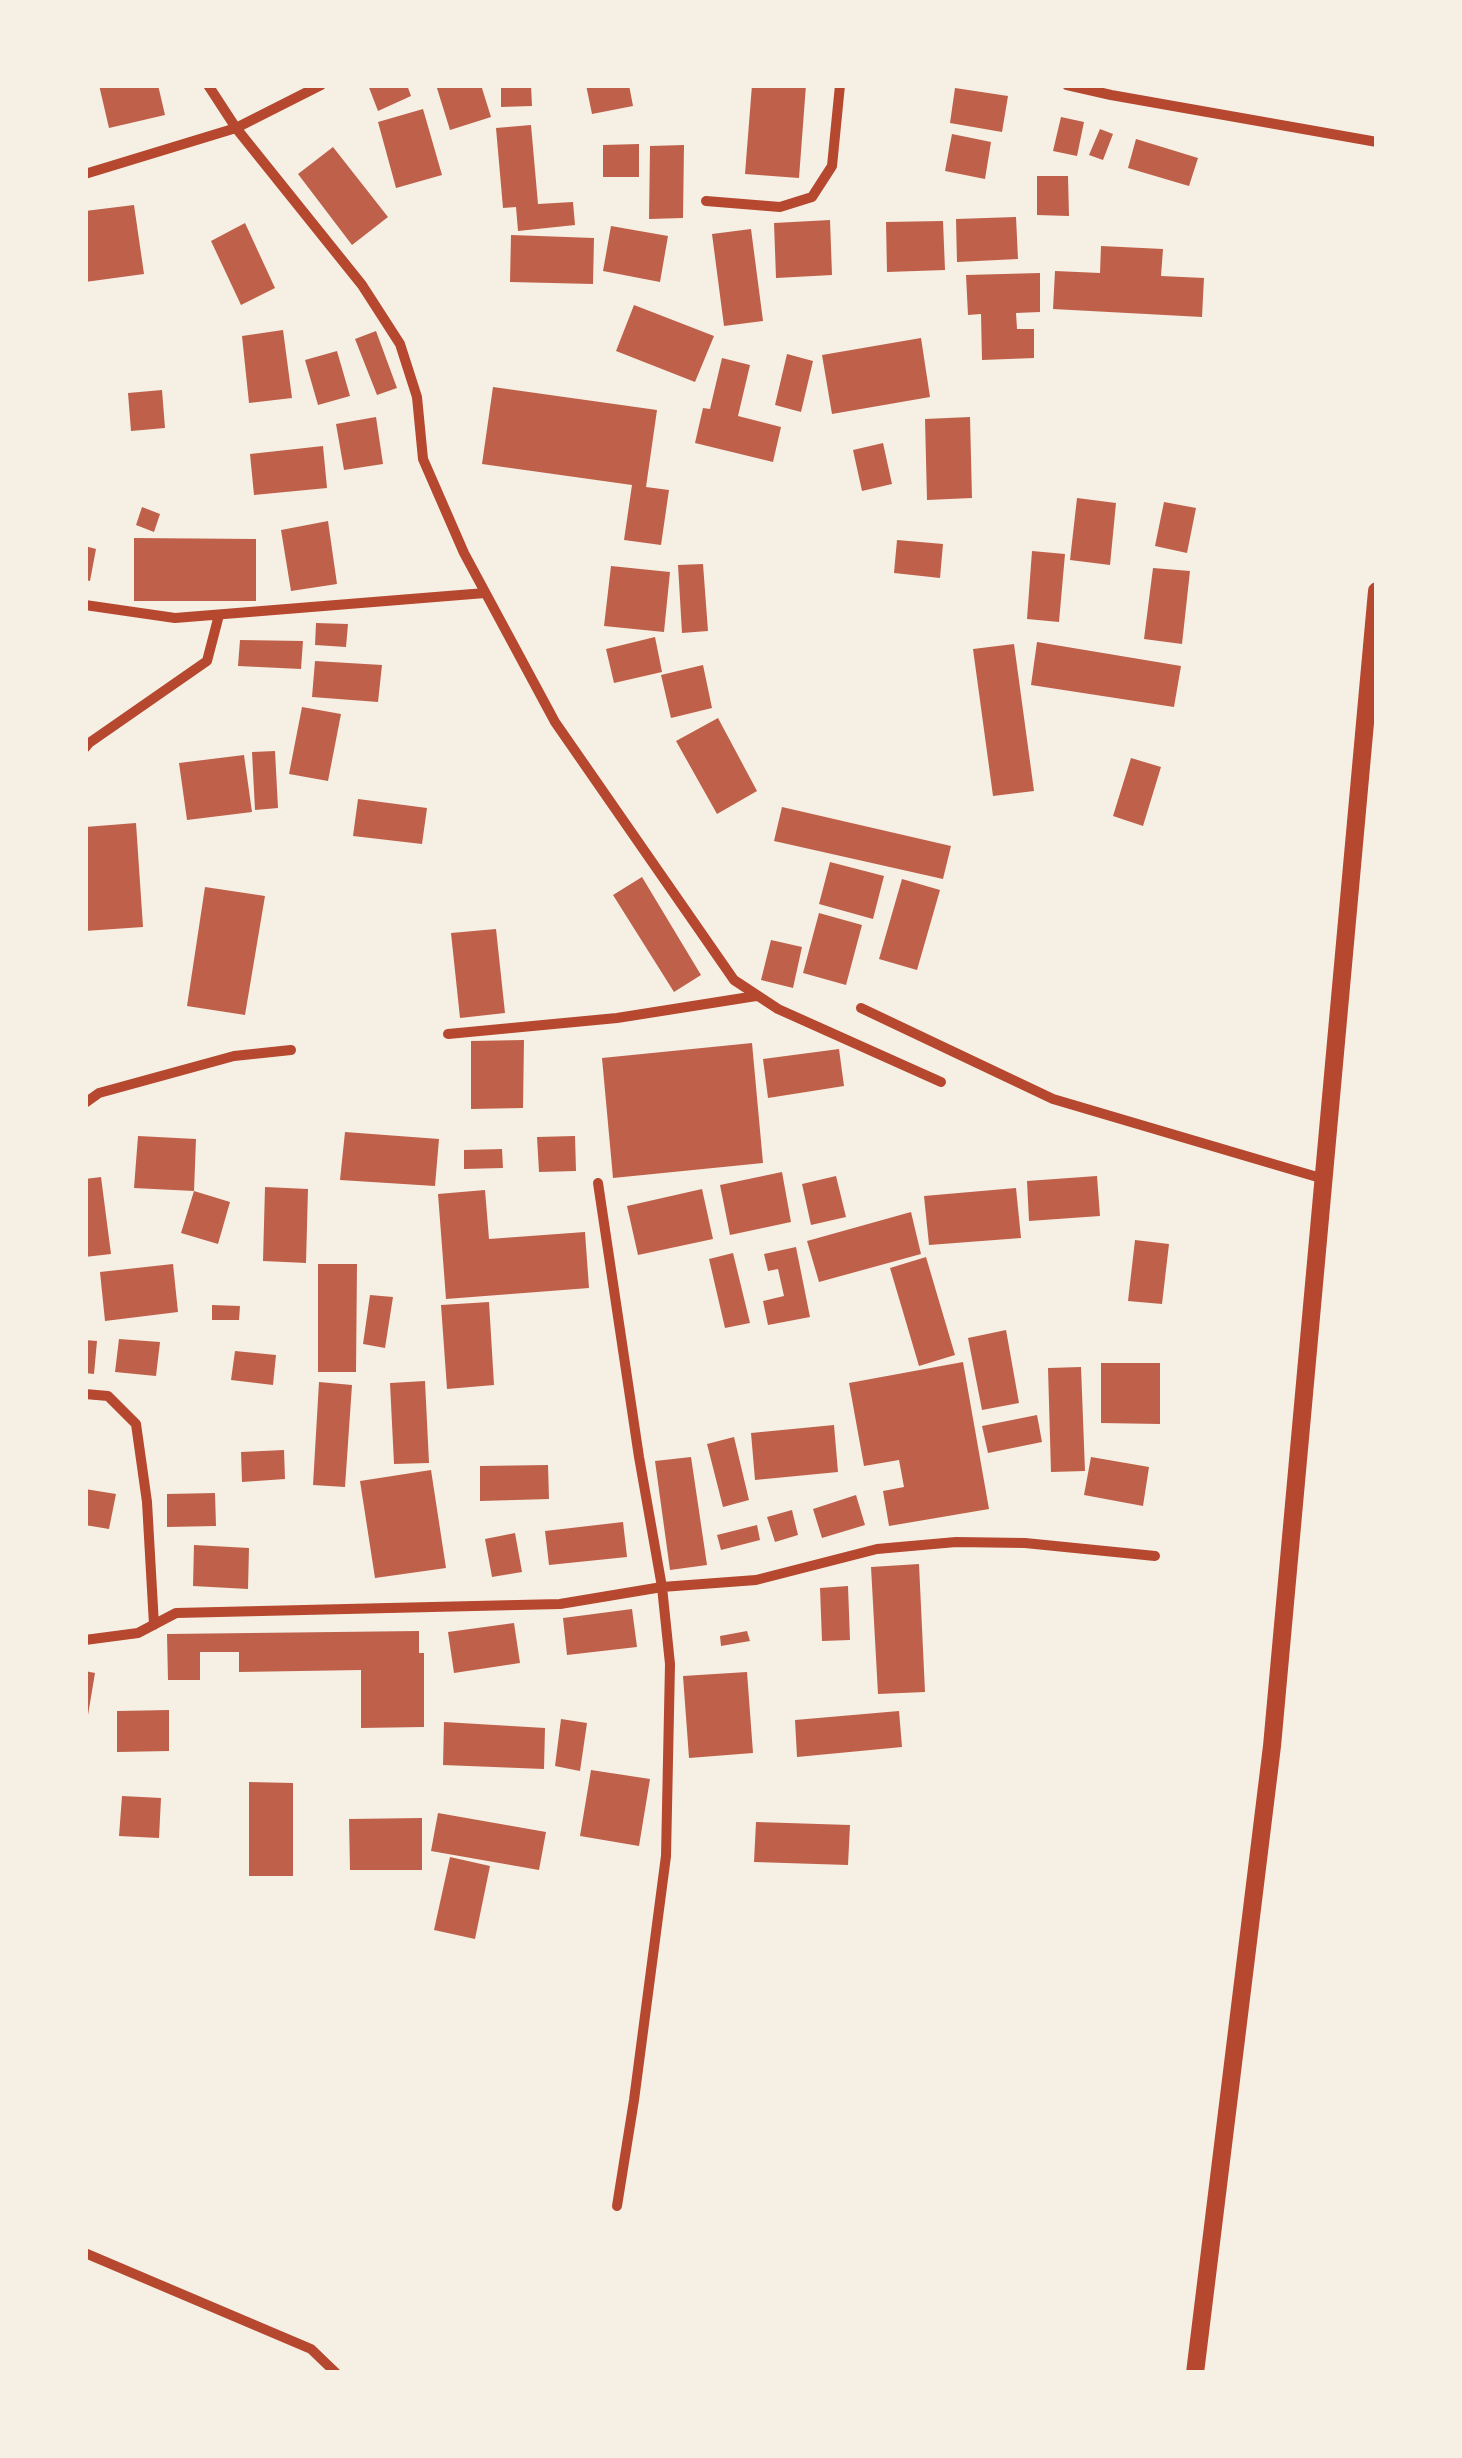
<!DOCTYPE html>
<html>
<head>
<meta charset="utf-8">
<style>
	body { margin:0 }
	#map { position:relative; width:1462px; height:2458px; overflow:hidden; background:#f6efe4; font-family:"Nunito Sans",sans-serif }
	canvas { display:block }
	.frame { position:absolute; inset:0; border:88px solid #f6efe4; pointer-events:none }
</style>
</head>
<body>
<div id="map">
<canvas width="1462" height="2458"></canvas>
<div class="frame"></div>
</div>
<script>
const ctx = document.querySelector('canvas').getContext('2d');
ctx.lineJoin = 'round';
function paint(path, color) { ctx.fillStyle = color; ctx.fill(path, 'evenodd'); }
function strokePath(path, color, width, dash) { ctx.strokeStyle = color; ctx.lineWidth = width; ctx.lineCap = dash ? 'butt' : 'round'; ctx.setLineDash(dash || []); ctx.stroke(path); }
paint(new Path2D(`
	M99,85H158L165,115L109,128Z
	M368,85H407L411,96L378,111Z
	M436,85H481L491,117L450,130Z
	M501,85H531L532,106L501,107Z
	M586,85H629L633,106L592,114Z
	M752,85H806L799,178L745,174Z
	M955,88L1008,96L1002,132L950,123Z
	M423,109L442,175L396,188L378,122Z
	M1061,117L1084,122L1077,156L1053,151Z
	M531,125L538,204L573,202L575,225L518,231L516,207L503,208L496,128Z
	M1100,129L1113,134L1103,160L1089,155Z
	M952,134L991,142L985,179L945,171Z
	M1136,139L1198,158L1189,186L1128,168Z
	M639,144V177H603V145Z
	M684,145L683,218L649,219L650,146Z
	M333,147L388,217L352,245L298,174Z
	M1037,176H1068L1069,216L1037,215Z
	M134,205L144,274L85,282V211Z
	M1016,217L1018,259L957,262L956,219Z
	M830,220L832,275L776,278L774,223Z
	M943,221L945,270L887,272L886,222Z
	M245,223L275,288L241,305L211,241Z
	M611,226L668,236L660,282L603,271Z
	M751,229L763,321L724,326L712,234Z
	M511,235L594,238L593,284L510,282Z
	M1101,246L1163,249L1161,276L1204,278L1202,317L1053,309L1055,271L1100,273Z
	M1040,273V312L1016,313L1017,329H1034V358L982,360L981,314L968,315L966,275Z
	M634,305L714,336L695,382L616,351Z
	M283,330L292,398L249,403L242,336Z
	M376,331L397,388L377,395L355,339Z
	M921,338L930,397L832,414L822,355Z
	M337,351L350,396L318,405L305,360Z
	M787,354L813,361L801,412L775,405Z
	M722,358L750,365L738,416L781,427L773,462L695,443L703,408L710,409Z
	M493,387L657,410L646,487L669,490L661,545L624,540L632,485L482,464Z
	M162,390L165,428L131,431L128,393Z
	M376,417L383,464L344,470L336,424Z
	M970,417L972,498L927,500L925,419Z
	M883,443L892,484L862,491L853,450Z
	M323,446L327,488L254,495L250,454Z
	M1077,498L1116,503L1110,565L1070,560Z
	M1164,502L1196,508L1187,553L1155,546Z
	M142,507L160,514L154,532L136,525Z
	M328,521L337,584L291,591L281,530Z
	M134,538L256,539V601H134Z
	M897,540L943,544L940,578L894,573Z
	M85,546L96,549L90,581L85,580Z
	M1032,551L1065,554L1059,622L1027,619Z
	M703,564L708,631L682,633L678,565Z
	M611,566L670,572L664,632L604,626Z
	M1153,568L1190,571L1182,644L1144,639Z
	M316,623L348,624L346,647L315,645Z
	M655,637L662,672L614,683L606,649Z
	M240,640L303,641L301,669L238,666Z
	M1037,642L1181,666L1174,707L1031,685Z
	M1014,644L1034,791L993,796L973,649Z
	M315,661L382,665L378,702L312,697Z
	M703,665L712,708L671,718L661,675Z
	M302,707L341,714L328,781L289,774Z
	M718,718L757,791L717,814L676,741Z
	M275,751L278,808L255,810L252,752Z
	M244,755L252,812L187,820L179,763Z
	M1131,758L1161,767L1143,826L1113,816Z
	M358,799L427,808L422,844L353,836Z
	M782,807L951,846L943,879L774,841Z
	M136,823L143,927L85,931V827Z
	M830,862L884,876L873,919L819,904Z
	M642,877L701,975L674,992L613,895Z
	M902,879L940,890L917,970L879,959Z
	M205,887L265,896L245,1015L187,1006Z
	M819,913L862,925L846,985L803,973Z
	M496,929L505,1013L460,1018L451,933Z
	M771,940L802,947L793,988L761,980Z
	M524,1040L523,1108L471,1109V1041Z
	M752,1043L763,1163L613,1178L602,1058Z
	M839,1049L844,1086L768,1098L763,1059Z
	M345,1132L439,1139L435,1186L340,1180Z
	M138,1136L196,1139L194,1191L134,1188Z
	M575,1136L576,1171L539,1172L537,1137Z
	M502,1149L503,1168L464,1169V1150Z
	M782,1172L791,1222L730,1235L720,1185Z
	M836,1176L846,1217L811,1225L802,1184Z
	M1097,1176L1100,1216L1029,1221L1027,1181Z
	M101,1177L111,1254L85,1257V1179Z
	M265,1187L308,1189L306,1263L263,1261Z
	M1016,1188L1021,1238L929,1245L924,1196Z
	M702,1189L713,1239L638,1255L627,1206Z
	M485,1190L489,1239L585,1232L589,1288L446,1299L438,1194Z
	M194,1191L230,1202L218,1244L181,1233Z
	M911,1212L921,1254L819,1282L807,1241Z
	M1135,1240L1169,1244L1162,1304L1128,1301Z
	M796,1247L810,1317L768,1325L763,1301L784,1296L778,1269L768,1271L764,1254Z
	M733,1253L750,1323L725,1328L709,1259Z
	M926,1257L955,1355L919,1366L890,1268Z
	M173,1264L178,1312L105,1321L100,1272Z
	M318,1264H357L356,1372H318Z
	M370,1295L393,1297L385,1348L363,1344Z
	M489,1302L494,1385L447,1389L441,1305Z
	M212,1305L240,1306L239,1320H212Z
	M1006,1330L1019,1403L982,1410L968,1338Z
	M119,1339L160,1342L156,1376L115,1372Z
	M85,1340L97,1341L94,1374L85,1373Z
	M235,1351L276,1355L273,1385L231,1380Z
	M963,1362L989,1509L889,1526L883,1491L904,1487L899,1460L864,1466L849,1383Z
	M1101,1363H1160V1424L1101,1423Z
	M1081,1367L1085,1471L1051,1472L1048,1368Z
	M425,1381L429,1463L394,1464L390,1383Z
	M319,1382L352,1385L345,1487L313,1485Z
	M1037,1415L1042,1442L988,1453L982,1426Z
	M834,1425L838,1472L755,1480L751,1433Z
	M734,1437L749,1500L723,1507L707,1444Z
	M284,1450L285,1479L242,1482L241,1452Z
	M691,1457L707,1565L670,1570L655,1461Z
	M1091,1457L1149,1467L1143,1506L1084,1495Z
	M548,1465L549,1499L480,1501V1466Z
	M431,1470L446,1568L375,1578L360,1481Z
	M85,1489L116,1494L109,1529L85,1525Z
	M215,1493L216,1526L167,1527V1494Z
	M856,1495L865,1525L822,1538L813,1509Z
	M792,1510L798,1535L775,1542L767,1517Z
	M623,1522L627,1557L549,1565L545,1531Z
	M757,1525L760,1540L721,1550L717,1535Z
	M515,1533L522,1572L492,1577L485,1539Z
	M194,1545L249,1548L248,1589L193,1586Z
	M919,1564L925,1692L878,1694L871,1567Z
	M848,1586L850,1640L822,1641L820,1588Z
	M632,1609L637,1647L567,1655L563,1618Z
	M514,1623L520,1663L454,1673L448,1632Z
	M419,1631V1653H424V1727L361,1728V1670L239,1672V1652H200V1680H168L167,1634Z
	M747,1631L750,1641L721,1646L720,1636Z
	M85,1671L95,1673L87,1721H85Z
	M747,1672L753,1753L689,1758L683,1676Z
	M169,1710V1751L117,1752V1711Z
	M899,1711L902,1747L797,1757L795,1720Z
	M561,1719L587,1723L580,1771L555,1766Z
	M444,1722L545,1728L544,1769L443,1765Z
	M591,1770L650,1779L639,1846L580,1836Z
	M249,1782L293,1783V1876H249Z
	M122,1796L161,1798L159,1838L119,1836Z
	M438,1813L546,1832L539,1870L431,1851Z
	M422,1818V1870H350L349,1819Z
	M756,1822L850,1825L848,1865L754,1862Z
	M450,1857L490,1866L475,1939L434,1930Z`), '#bf614a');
strokePath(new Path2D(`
	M208,85L236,128L362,285L400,344L417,397L423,459L464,553L555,722L734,980L778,1009L941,1082
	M1067,85L1111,95L1377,142
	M85,174L236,128L321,85
	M706,201L780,207L812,197L832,166L840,85
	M85,605L175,618L485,593
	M85,748L89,743L207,661L219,615
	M861,1008L1053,1099L1324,1179
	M448,1034L617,1018L756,996
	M85,1103L99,1093L234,1056L291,1050
	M85,1394L108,1396L136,1424L147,1502L154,1625
	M85,1640L138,1633L176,1613L560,1604L662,1587L639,1457L598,1183
	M617,2206L634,2100L666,1856L670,1664L662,1587L756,1580L877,1549L956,1542L1025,1543L1155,1556
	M85,2253L311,2349L336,2373`), '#b5482f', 10);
strokePath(new Path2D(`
	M1195,2373L1272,1746L1377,591`), '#b5482f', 18);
</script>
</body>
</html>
